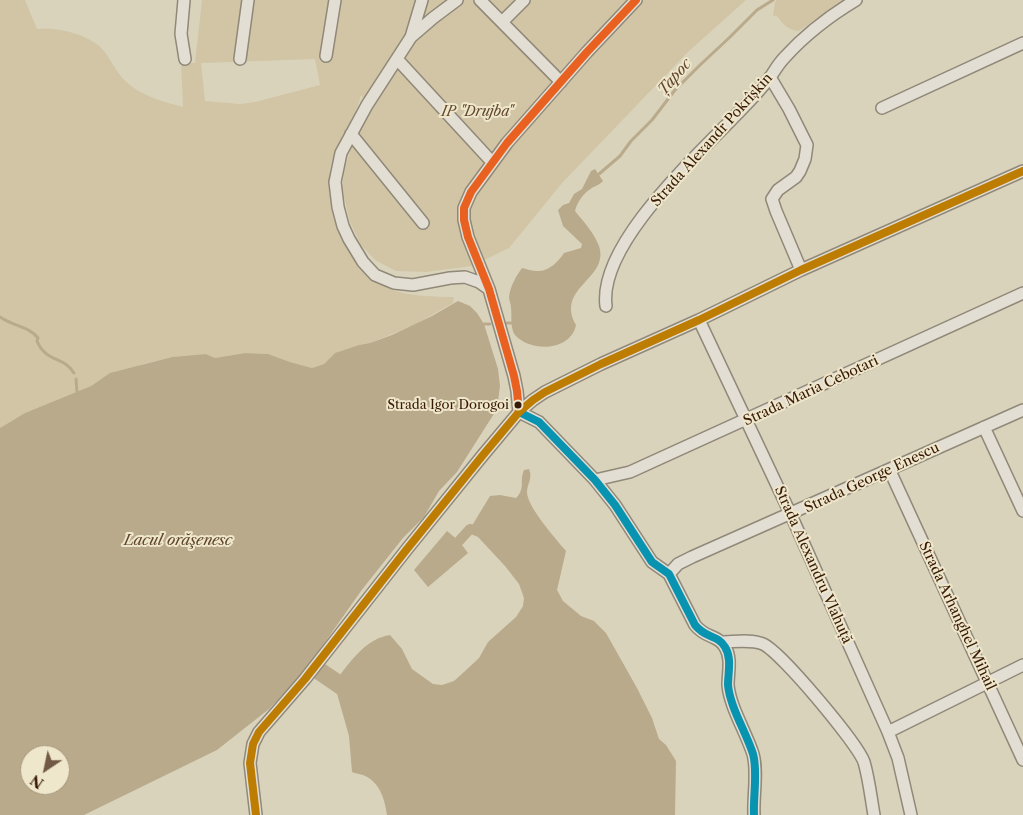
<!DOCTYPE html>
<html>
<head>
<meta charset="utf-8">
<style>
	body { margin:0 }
	#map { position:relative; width:1023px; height:815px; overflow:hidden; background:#dad3bc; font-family:"Libre Caslon Text",serif }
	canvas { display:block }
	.north { position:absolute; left:20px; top:745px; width:50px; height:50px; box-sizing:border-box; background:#efe7cb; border:1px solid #a5957d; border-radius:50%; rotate:214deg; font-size:14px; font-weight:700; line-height:20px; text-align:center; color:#371907 }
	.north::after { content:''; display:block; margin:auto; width:18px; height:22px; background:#705a46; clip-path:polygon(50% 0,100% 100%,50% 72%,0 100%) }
</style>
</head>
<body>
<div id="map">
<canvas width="1023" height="815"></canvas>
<div class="north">N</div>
</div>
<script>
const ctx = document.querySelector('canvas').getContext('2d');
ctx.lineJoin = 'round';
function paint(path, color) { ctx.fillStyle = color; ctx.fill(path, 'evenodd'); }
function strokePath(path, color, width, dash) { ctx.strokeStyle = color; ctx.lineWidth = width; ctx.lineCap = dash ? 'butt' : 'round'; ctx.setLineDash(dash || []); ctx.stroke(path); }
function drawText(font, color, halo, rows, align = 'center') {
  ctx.font = font + ' "Libre Caslon Text",serif'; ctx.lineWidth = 4; ctx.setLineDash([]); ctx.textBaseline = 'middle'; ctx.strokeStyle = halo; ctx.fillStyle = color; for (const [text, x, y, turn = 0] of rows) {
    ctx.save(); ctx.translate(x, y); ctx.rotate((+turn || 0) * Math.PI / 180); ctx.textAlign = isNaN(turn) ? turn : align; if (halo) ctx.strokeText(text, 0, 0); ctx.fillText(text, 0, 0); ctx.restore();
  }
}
paint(new Path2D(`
	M0,0H25L37,29C56,26 92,35 104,51C113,63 118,76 130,85C145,97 165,102 183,107L181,63H195L202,0H746L688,52L563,182L509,248L472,266L426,272L396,271L375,260L361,245L350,222L342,188L345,168L365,102L361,95C355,121 335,142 330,169C327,184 333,223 341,236C348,248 358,258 367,269C374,277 381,284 390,289C405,296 438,297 454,297L453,303L414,325L370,343L359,345L336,353L324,364L312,368L290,362L268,354L245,353L215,358L206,354L172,357L143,364L101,379L91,386L25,413L0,428ZM315,59L320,85L255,102L240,104L205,101L201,63Z
	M777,0H843L799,31C787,30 783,24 776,15L773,17L775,2Z`), '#d1c5a5');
paint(new Path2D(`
	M595,169L603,181C598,186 594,186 589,190C582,195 577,203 575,211C584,222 594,233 599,246C610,279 555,287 576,325C571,351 531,353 515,335C510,328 512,316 511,308C511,304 509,300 509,297C510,287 516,276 522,268C527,269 532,271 538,271C548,272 559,261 564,253L581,248L582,244L563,226L558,210L563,205L569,203L574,194L582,189L591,171Z
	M458,301L470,306L477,313L484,324L498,369L500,386L497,409L457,472L439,491L424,517L403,538L361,591L304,672L269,709L217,750L84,815H0V428L25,413L91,386L110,373L172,357L206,354L215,358L245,353L268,354L290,362L312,368L324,364L335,353L359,345L370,343L392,335L432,316ZM30,755H60V785H30Z
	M529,469C533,478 527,484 527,492C527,507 556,539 566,551L557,590L563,601L581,616L594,621L606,633L637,688L652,718L659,739L666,745L676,761L675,815H387C385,801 381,785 367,777C363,774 357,774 352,772L349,736L336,690L338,687L336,683L342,679L340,675C353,658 368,638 390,635L402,649L412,669L433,684L442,685L454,681L464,672L479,658L488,642L516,617L523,606L524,598L519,584L505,566L478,537L466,532V529L473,524L490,496L500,495L516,498C526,488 519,481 524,470Z
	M447,531L459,541L468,553L428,587L414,570Z`), '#b9aa8b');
strokePath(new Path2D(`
	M599,174L620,156L631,141L652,120L675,90L700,65L730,37L757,10L773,0
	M0,317C12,326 29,326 38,338L37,341C46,363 64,356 74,373
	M507,323H512
	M484,324H490
	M76,379L77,392`), '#b9aa8b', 3);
strokePath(new Path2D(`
	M459,541L470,529`), '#b9aa8b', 10);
strokePath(new Path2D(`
	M297,662L309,664L356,696`), '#b9aa8b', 18);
const minor = new Path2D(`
	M184,0L181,34L185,59
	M422,0L411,37L367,105L341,153L335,182L338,207L343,226L349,239L363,262L375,275L394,283L413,285L450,278L465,277L479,282L489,289
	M480,0L561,82
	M502,22L524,0
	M411,37L433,18L457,0
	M326,56L335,0
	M240,59L248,0
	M397,59L492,162
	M770,77L789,109L807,145L805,159L800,171L796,177L778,190L772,199L776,211L801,270
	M882,108L1023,43
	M351,134L423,223
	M606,306C598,244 698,155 738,113C749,102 759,91 769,79C774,72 778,64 785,57C804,36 831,15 856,0
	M699,320L791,515L888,732L898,758L911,815
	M519,412L539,422L595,480L615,505L652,562L669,574L695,625C706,639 717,634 725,647C732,658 728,673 728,685C730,707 746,732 753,754C758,771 753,797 754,815
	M519,412L517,391L514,376L489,289L468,237L464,220V208L471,192L507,143L587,52L636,0
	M984,427L1023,511
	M890,471L1023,760
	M595,480L630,472L1023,293
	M669,574L678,564L692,557L1023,410
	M721,642C734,642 751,639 763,644C781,652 857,743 864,762C869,779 871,798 874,815
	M888,732L1023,665
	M256,815L250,763L253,744L259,732L305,679L407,549L483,455L519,412L533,400L545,392L601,364L699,320L801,270L1023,171`);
strokePath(minor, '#908878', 14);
strokePath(minor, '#e2ded3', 11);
strokePath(new Path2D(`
	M519,412L539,422L595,480L615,505L652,562L669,574L695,625C706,639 717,634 725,647C732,658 728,673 728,685C730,707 746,732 753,754C758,771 753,797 754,815`), '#0893b0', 8);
strokePath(new Path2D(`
	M519,412L517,391L514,376L489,289L468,237L464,220V208L471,192L507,143L587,52L636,0`), '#e96121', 8);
strokePath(new Path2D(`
	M256,815L250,763L253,744L259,732L305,679L407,549L483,455L519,412L533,400L545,392L601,364L699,320L801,270L1023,171`), '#bd7c02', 8);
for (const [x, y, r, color] of [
	[518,405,4.5,"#371907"]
]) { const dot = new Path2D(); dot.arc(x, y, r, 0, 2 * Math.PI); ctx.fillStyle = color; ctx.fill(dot); strokePath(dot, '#efe7cb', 2); }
drawText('13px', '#371907', '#efe7cb', [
	["Strada Igor Dorogoi",509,405]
], 'right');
drawText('italic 14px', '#634931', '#efe7cb', [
	["IP \"Drujba\"",477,112]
]);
drawText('14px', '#371907', '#efe7cb', [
	["Strada Alexandr Pokrîșkin",712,140,-48],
	["Strada Maria Cebotari",811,391,-25],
	["Strada George Enescu",872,478,-25],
	["Strada Аlexandru Vlahuță",813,565,66],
	["Strada Arhanghel Mihail",957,616,65]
]);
drawText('italic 15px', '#60452e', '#efe7cb', [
	["Țapoc",675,77,-49],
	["Lacul orăşenesc",178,541]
]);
</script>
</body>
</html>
